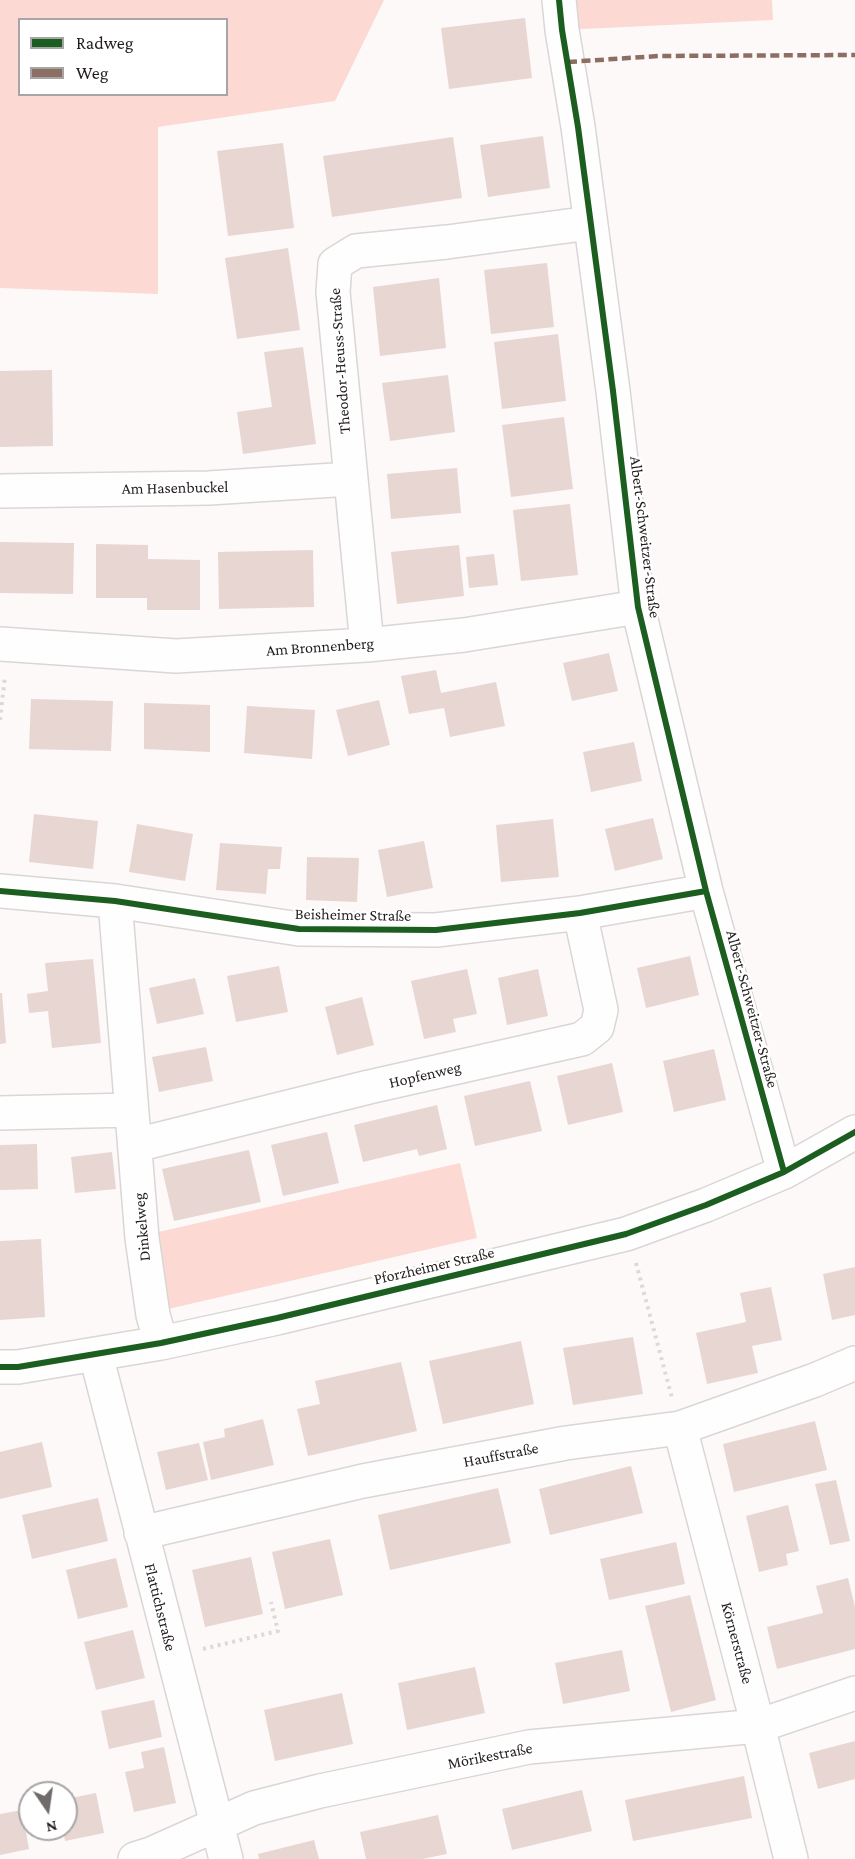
<!DOCTYPE html>
<html>
<head>
<meta charset="utf-8">
<style>
	body { margin:0 }
	#map { position:relative; width:855px; height:1859px; overflow:hidden; background:#fcf9f8; font-family:"Crimson Pro",serif }
	canvas { display:block }
	.legend { position:absolute; left:18px; top:18px; width:210px; height:78px; box-sizing:border-box; background:#fff; border:2px solid #a7a5a5; margin:0; padding:8px 10px; list-style:none; font-size:18px; color:#231e1d }
	.legend li { display:flex; align-items:center; gap:12px; height:30px }
	.legend b { width:30px; border:2px solid #a7a5a5 }
	.north { position:absolute; left:18px; top:1781px; width:60px; height:60px; box-sizing:border-box; background:#fff; border:2px solid #a7a5a5; border-radius:50%; rotate:167deg; font-size:16px; font-weight:700; line-height:24px; text-align:center; color:#231e1d }
	.north::after { content:''; display:block; margin:auto; width:21px; height:27px; background:#6f6b6a; clip-path:polygon(50% 0,100% 100%,50% 72%,0 100%) }
</style>
</head>
<body>
<div id="map">
<canvas width="855" height="1859"></canvas>
<ul class="legend">
<li><b style="height:8px;background:#1b5e20"></b>Radweg</li>
<li><b style="height:8px;background:#8d6e63"></b>Weg</li>
</ul>
<div class="north">N</div>
</div>
<script>
const ctx = document.querySelector('canvas').getContext('2d');
ctx.lineJoin = 'round';
function paint(path, color) { ctx.fillStyle = color; ctx.fill(path, 'evenodd'); }
function strokePath(path, color, width, dash) { ctx.strokeStyle = color; ctx.lineWidth = width; ctx.lineCap = dash ? 'butt' : 'round'; ctx.setLineDash(dash || []); ctx.stroke(path); }
function drawText(font, color, halo, rows, align = 'center') {
  ctx.font = font + ' "Crimson Pro",serif'; ctx.lineWidth = 5; ctx.setLineDash([]); ctx.textBaseline = 'middle'; ctx.strokeStyle = halo; ctx.fillStyle = color; for (const [text, x, y, turn = 0] of rows) {
    ctx.save(); ctx.translate(x, y); ctx.rotate((+turn || 0) * Math.PI / 180); ctx.textAlign = isNaN(turn) ? turn : align; if (halo) ctx.strokeText(text, 0, 0); ctx.fillText(text, 0, 0); ctx.restore();
  }
}
paint(new Path2D(`
	M0,0H384L335,101L158,127V294L0,288ZM20,20H226V94H20Z
	M559,0H772L773,20L562,30Z
	M460,1163L477,1238L168,1309L150,1234Z`), '#fcd9d3');
paint(new Path2D(`
	M525,18L532,78L449,89L441,28Z
	M543,136L550,188L488,197L480,145Z
	M453,137L462,198L332,217L323,156Z
	M283,143L294,228L228,236L217,151Z
	M288,248L300,330L237,339L225,258Z
	M547,263L554,327L491,334L484,270Z
	M439,278L446,348L380,356L373,287Z
	M558,334L566,401L502,409L494,342Z
	M303,347L316,444L243,454L237,412L272,407L264,352Z
	M52,370L53,446L0,447V371Z
	M448,375L455,432L390,441L382,383Z
	M564,417L573,489L511,497L502,425Z
	M457,468L461,513L391,519L387,474Z
	M570,504L578,575L521,581L513,510Z
	M0,542L74,543L73,594L0,593Z
	M96,544L148,545V559L200,560V610H147V598H96Z
	M459,545L464,596L397,604L391,552Z
	M313,550L314,607L219,609L218,552Z
	M494,554L498,585L469,588L466,557Z
	M609,653L618,691L572,701L563,663Z
	M436,670L441,693L496,682L505,726L450,737L444,708L409,714L401,676Z
	M31,699L113,701L111,751L29,749Z
	M379,700L390,745L348,756L336,710Z
	M144,703L210,705V752L144,749Z
	M247,706L315,710L312,759L244,753Z
	M634,742L642,781L591,792L583,752Z
	M34,814L98,821L93,869L29,862Z
	M653,818L663,859L615,871L605,829Z
	M553,819L559,877L501,882L496,825Z
	M137,824L193,834L185,881L129,872Z
	M424,841L433,888L387,897L378,850Z
	M220,843L282,847L280,869H268L266,894L216,890Z
	M307,857L359,858L357,902L306,900Z
	M690,956L699,995L646,1008L637,968Z
	M93,959L101,1043L52,1048L48,1011L29,1013L27,994L48,991L45,963Z
	M279,966L288,1012L236,1022L227,976Z
	M467,969L477,1014L453,1019L456,1032L424,1039L411,981Z
	M538,969L548,1016L507,1025L498,978Z
	M195,978L204,1014L157,1024L149,988Z
	M0,993H2L6,1043L0,1044Z
	M362,997L374,1045L337,1055L325,1007Z
	M206,1047L213,1081L159,1092L152,1057Z
	M714,1049L726,1100L674,1112L663,1061Z
	M612,1063L623,1112L568,1125L557,1076Z
	M530,1081L542,1131L475,1146L464,1096Z
	M437,1105L447,1149L419,1156L417,1149L363,1162L354,1125Z
	M327,1132L339,1183L283,1196L271,1145Z
	M37,1144L38,1189L0,1190V1145Z
	M249,1150L261,1202L174,1221L162,1169Z
	M112,1152L116,1189L75,1193L71,1157Z
	M41,1239L45,1317L0,1320V1241Z
	M855,1267V1315L832,1320L823,1274Z
	M771,1287L782,1340L752,1346L758,1373L707,1384L696,1333L746,1322L740,1293Z
	M633,1337L643,1394L573,1405L563,1348Z
	M521,1341L534,1404L443,1424L429,1361Z
	M401,1362L417,1431L308,1456L297,1409L320,1404L315,1381Z
	M263,1419L274,1465L211,1480L203,1442L225,1437L224,1429Z
	M815,1421L827,1470L734,1492L723,1444Z
	M42,1442L52,1487L0,1499V1452Z
	M199,1443L208,1480L166,1490L157,1452Z
	M631,1466L643,1513L550,1535L539,1489Z
	M836,1480L850,1541L830,1545L815,1484Z
	M498,1488L511,1543L390,1570L378,1515Z
	M98,1498L108,1541L32,1559L22,1515Z
	M788,1505L799,1551L786,1554L788,1565L759,1572L746,1516Z
	M330,1539L343,1595L285,1609L272,1552Z
	M676,1542L685,1584L609,1600L600,1559Z
	M251,1557L263,1614L205,1627L192,1570Z
	M116,1558L128,1607L78,1619L66,1570Z
	M848,1578L855,1607V1649L777,1669L767,1627L823,1613L816,1586Z
	M690,1595L716,1700L671,1712L645,1606Z
	M133,1630L145,1678L96,1690L84,1642Z
	M622,1650L630,1691L563,1704L555,1663Z
	M475,1667L485,1713L407,1730L398,1683Z
	M342,1693L353,1744L275,1761L264,1710Z
	M154,1700L162,1737L109,1749L101,1711Z
	M855,1741V1779L818,1789L809,1753Z
	M164,1747L176,1803L134,1812L125,1772L144,1768L141,1752Z
	M744,1776L752,1818L633,1841L625,1800Z
	M582,1790L592,1831L512,1850L502,1809Z
	M96,1793L104,1833L65,1841L63,1829H66V1799Z
	M22,1810L29,1849L0,1855V1814Z
	M438,1815L447,1854L422,1859H366L360,1832Z
	M314,1840L319,1859H259L258,1854Z`), '#e8d6d3');
const minor = new Path2D(`
	M559,0L562,30L578,127L613,391L638,607L706,891L784,1172
	M0,491L209,488L350,479
	M0,644L176,656L367,645L464,635L638,607
	M367,645L333,292L335,264L356,251L447,242L590,223
	M0,891L115,901L299,929L436,930L580,913L706,891
	M115,901L142,1238L153,1315L161,1343
	M0,1113L131,1110
	M136,1145L369,1087L582,1039L597,1027L601,1010L580,913
	M96,1355L226,1859
	M0,1367H18L161,1343L277,1318L626,1234L706,1205L784,1172L855,1132
	M680,1428L758,1726L791,1859
	M141,1533L363,1481L566,1443L680,1428L815,1380L855,1363
	M135,1859L151,1854L254,1808L320,1791L529,1747L758,1726L855,1693`);
strokePath(minor, '#dad6d5', 36);
strokePath(new Path2D(`
	M0,720L5,676
	M636,1263L672,1398
	M203,1649L278,1631L271,1602`), '#dbdada', 4, [3, 4.5]);
strokePath(minor, '#fffefe', 33);
strokePath(new Path2D(`
	M568,62L659,56L855,55`), '#8d6e63', 4.5, [9, 4.5]);
strokePath(new Path2D(`
	M559,0L562,30L578,127L613,391L638,607L706,891L784,1172
	M0,891L115,901L299,929L436,930L580,913L706,891
	M0,1367H18L161,1343L277,1318L626,1234L706,1205L784,1172L855,1132`), '#1b5e20', 6);
drawText('16px', '#231e1d', '#fff', [
	["Theodor-Heuss-Straße",340,361,-94],
	["Am Hasenbuckel",175,488,-1],
	["Albert-Schweitzer-Straße",645,537,83],
	["Am Bronnenberg",320,647,-4],
	["Beisheimer Straße",353,915,1],
	["Albert-Schweitzer-Straße",752,1009,75],
	["Hopfenweg",425,1075,-13],
	["Dinkelweg",142,1227,-95],
	["Pforzheimer Straße",434,1266,-13],
	["Hauffstraße",501,1455,-11],
	["Flattichstraße",160,1607,76],
	["Körnerstraße",737,1643,75],
	["Mörikestraße",490,1756,-11]
]);
</script>
</body>
</html>
